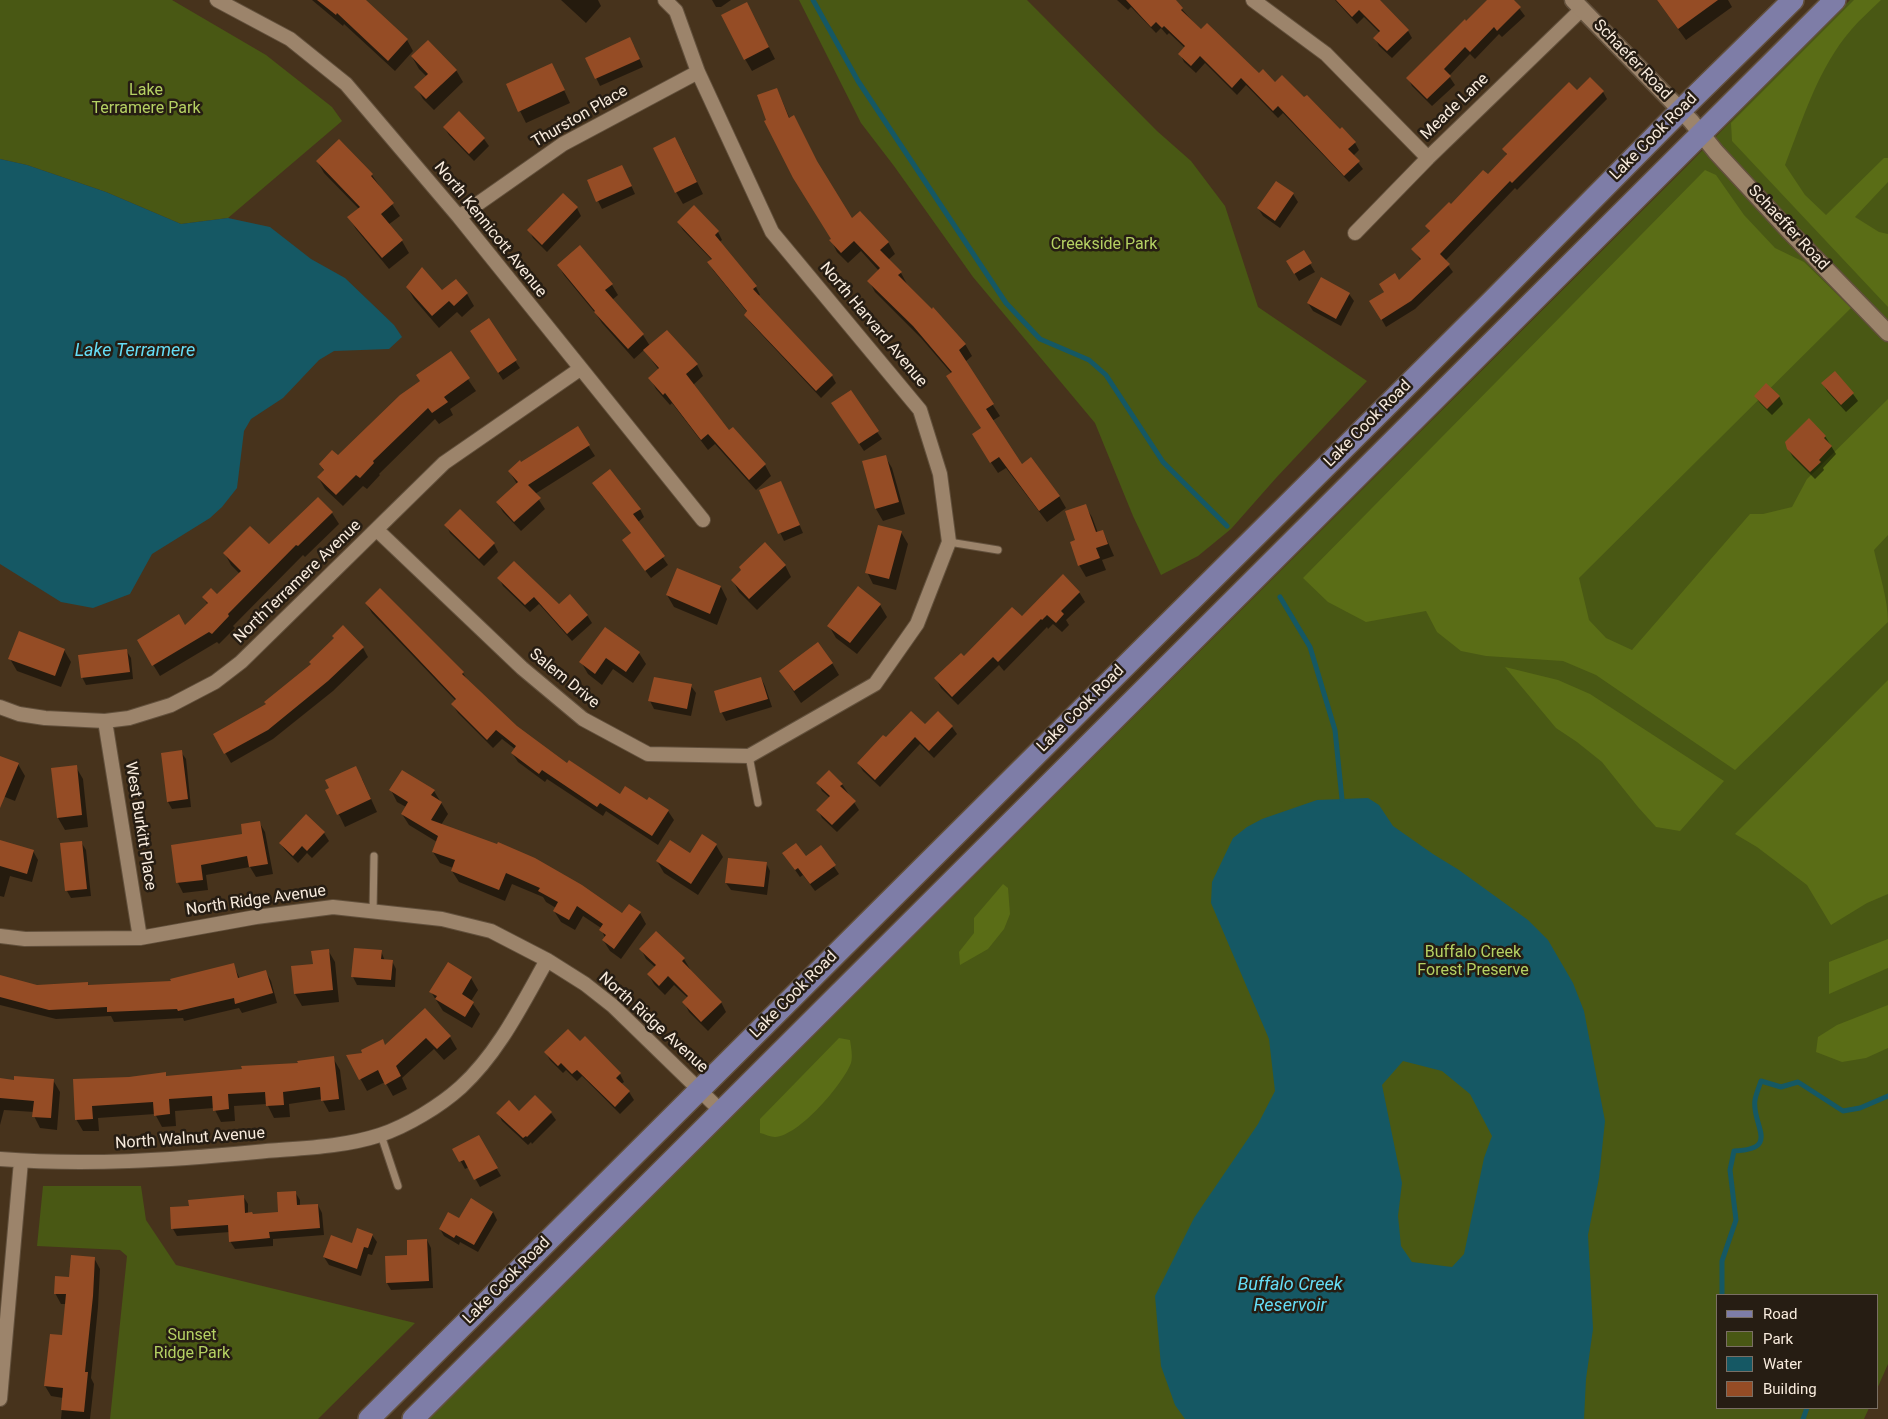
<!DOCTYPE html>
<html>
<head>
<meta charset="utf-8">
<style>
	body { margin:0 }
	#map { position:relative; width:1888px; height:1419px; overflow:hidden; background:#47331c; font-family:Roboto,sans-serif }
	canvas { display:block }
	.legend { position:absolute; left:1716px; top:1294px; width:162px; height:115px; box-sizing:border-box; background:#261d13; border:1px solid #7a6f64; margin:0; padding:6px 9px; list-style:none; font-size:15px; color:#f8ebdd }
	.legend li { display:flex; align-items:center; gap:10px; height:25px }
	.legend b { width:25px; border:1px solid #7a6f64 }
</style>
</head>
<body>
<div id="map">
<canvas width="1888" height="1419"></canvas>
<ul class="legend">
<li><b style="height:6px;background:#7e7da7"></b>Road</li>
<li><b style="height:14px;background:#495814"></b>Park</li>
<li><b style="height:14px;background:#155864"></b>Water</li>
<li><b style="height:14px;background:#954c25"></b>Building</li>
</ul>
</div>
<script>
const ctx = document.querySelector('canvas').getContext('2d');
ctx.lineJoin = 'round';
function paint(path, color) { ctx.fillStyle = color; ctx.fill(path, 'evenodd'); }
function strokePath(path, color, width, dash) { ctx.strokeStyle = color; ctx.lineWidth = width; ctx.lineCap = dash ? 'butt' : 'round'; ctx.setLineDash(dash || []); ctx.stroke(path); }
function drawText(font, color, halo, rows, align = 'center') {
  ctx.font = font + ' Roboto,sans-serif'; ctx.lineWidth = 5; ctx.setLineDash([]); ctx.textBaseline = 'middle'; ctx.strokeStyle = halo; ctx.fillStyle = color; for (const [text, x, y, turn = 0] of rows) {
    ctx.save(); ctx.translate(x, y); ctx.rotate((+turn || 0) * Math.PI / 180); ctx.textAlign = isNaN(turn) ? turn : align; if (halo) ctx.strokeText(text, 0, 0); ctx.fillText(text, 0, 0); ctx.restore();
  }
}
paint(new Path2D(`
	M0,0H172L266,55L332,107L342,121L228,218L181,224L106,192L27,165L0,159Z
	M799,0H1027L1157,131L1191,161L1225,206L1258,307L1367,381L1276,478L1231,529L1198,556L1161,575L1133,516L1095,423L973,277L894,166L861,123Z
	M1850,0H1888V1364L1877,1389V1295H1717V1408H1869L1864,1419H429L1686,167Z
	M43,1186H141L146,1220L176,1265L415,1323L318,1419H110L127,1256L120,1250L37,1246Z`), '#495814');
paint(new Path2D(`
	M1854,0H1881C1871,10 1860,19 1851,30C1818,68 1803,119 1785,165L1805,195L1826,215L1884,158H1888V182L1855,217L1879,232L1888,234V307L1732,141L1731,123Z
	M1705,170L1716,175L1744,215L1775,248L1804,262L1851,308L1579,578L1589,620L1606,638L1632,650L1750,514H1763L1792,507L1807,479L1888,399V535L1874,550C1879,573 1888,599 1888,622L1735,770L1596,675L1563,661L1486,656L1461,651L1437,632L1426,611L1366,622L1328,602L1303,578Z
	M1505,667L1558,680L1590,694L1724,781L1680,831L1656,827L1638,807L1602,762L1577,742L1556,728Z
	M1888,680V894L1867,903L1831,925L1807,885L1757,847L1735,834Z
	M1003,884L1008,888L1010,914L1004,929L988,949L960,965L959,952L974,933V918Z
	M1888,939V968L1829,994V962Z
	M1888,1005V1048L1866,1058L1842,1062L1816,1052L1818,1037L1837,1025Z
	M839,1038L850,1040C851,1047 853,1057 851,1063C843,1084 799,1136 775,1137C770,1137 765,1134 760,1133V1119Z`), '#5a6d16');
paint(new Path2D(`
	M0,159L27,165L106,192L181,224L228,218L270,227L311,259L345,278L394,325L402,337L389,349L334,351L319,360L283,398L251,419L244,431L237,488L222,507L210,518L152,554L130,594L93,608L61,602L0,564Z
	M1368,798L1379,805L1393,826L1433,854L1459,870L1528,920L1548,940L1573,983L1584,1011L1605,1121L1599,1178L1588,1235L1593,1329L1586,1379L1584,1419H1185L1175,1405L1161,1366L1155,1296L1194,1218L1258,1124L1275,1091L1269,1039L1211,903L1212,882L1233,838L1247,827L1262,819L1317,800ZM1403,1061L1442,1071L1470,1094L1492,1136L1484,1158L1464,1254L1452,1267L1412,1262L1401,1246L1398,1216L1402,1183L1382,1085Z`), '#155864');
paint(new Path2D(`
	M312,0H352L407,40L413,51L395,71L344,24L343,26Z
	M561,0H598L601,6L586,23Z
	M712,0H731L721,7H716Z
	M1117,0H1174L1201,31L1259,75L1304,99L1355,143L1359,150L1353,156L1363,169L1349,182L1283,113L1278,118L1246,85L1237,95L1205,63L1196,73L1184,62L1180,54L1185,48L1169,33L1167,35L1161,28L1156,33L1131,7L1128,10Z
	M1335,0H1374L1408,31L1412,38L1392,58L1379,46L1375,38L1380,33L1364,17L1357,24Z
	M1489,0H1513L1525,16L1502,37L1499,34L1475,59L1470,54L1449,76L1455,85L1432,106L1412,86L1408,78Z
	M1657,0H1728L1732,7L1686,40Z
	M753,16L775,59L752,71L745,59Z
	M634,46L643,67L600,86L587,59Z
	M412,57L456,70L463,82L434,110L423,99L416,87L427,77L419,69Z
	M558,77L570,103L526,123L520,111Z
	M777,89L790,119L852,220L888,242L895,254L888,260L901,273L907,284L965,344L972,356L965,362L1000,416L992,421L1021,465L1059,496L1066,508L1047,522L1006,468L998,473L980,446L982,429L952,374L921,338L875,292L869,281L879,271L861,251L848,263L837,252L831,240L832,239Z
	M1577,91L1603,92L1607,99L1517,190L1515,188L1445,261L1453,272L1415,309L1386,327L1371,301L1399,282L1421,261L1413,249L1430,232L1427,227L1488,176L1507,156L1504,149Z
	M459,112L484,139L489,146L474,161L449,135L444,127Z
	M339,140L372,175L400,216L388,225L402,241L409,253L389,269L356,229L349,218L359,209L324,173L317,161Z
	M682,151L703,194L683,204L676,192Z
	M626,174L635,194L602,209L598,201Z
	M1293,194L1298,202L1280,228L1263,216L1258,208Z
	M563,195L577,208L581,216L547,252L533,238L529,230Z
	M678,222L718,232L722,240L719,242L756,287L760,295L758,296L832,376L836,383L821,398L750,322L745,315L748,313L713,270L709,263L712,260L683,230Z
	M1303,252L1315,272L1299,281L1288,262Z
	M558,265L612,285L618,295L612,300L643,335L650,346L697,365L703,376L693,385L729,432L733,429L765,465L771,476L756,490L715,444L708,450L672,403L670,405L656,389L650,378L659,370L644,350L634,359L602,323L596,314L564,275Z
	M456,281L467,294L474,306L462,317L457,312L439,328L414,299L407,287L442,292Z
	M1349,294L1354,301L1341,326L1313,311L1308,303Z
	M488,320L520,368L503,380L476,339Z
	M450,353L476,391L450,409L453,415L439,424L435,419L379,474L380,475L367,489L363,486L343,506L325,489L318,477L324,471L320,465L338,457L422,382Z
	M1834,373L1853,394L1858,401L1846,412L1827,391L1823,384Z
	M1755,396H1779L1783,404L1772,415L1760,403Z
	M837,411L877,432L882,439L864,451Z
	M577,428L595,456L535,494L545,509L521,531L503,512L497,502L517,484L509,471Z
	M1825,436L1836,454L1823,468L1824,470L1815,479L1793,457L1788,449Z
	M885,456L892,468L905,514L883,521L876,509L863,462Z
	M781,482L803,533L784,541L761,491Z
	M598,491L640,509L644,517L638,522L668,565L651,578L628,548L632,534Z
	M318,498L332,513L339,524L305,557L303,555L233,626L235,628L219,644L217,642L160,676L138,640L185,627L208,605L203,597L217,596L240,574L231,565L225,554L269,546Z
	M1085,506L1092,517L1098,533L1103,531L1114,556L1102,560L1106,570L1086,577L1079,565L1076,541Z
	M460,511L494,544L498,552L484,566L450,533L446,525Z
	M901,532L908,544L896,590L873,584L867,572Z
	M785,565L791,577L757,610L739,592L733,581Z
	M499,578L559,606L587,615L592,623L572,641L539,604L530,612L503,586Z
	M721,587L727,599L717,625L674,607L667,595Z
	M1079,592L1085,602L1066,620L1069,625L1062,632L1053,624L1048,629L1047,627L1004,671L999,665L958,705L941,688L936,679L1022,618Z
	M366,603L463,673L468,681L516,727L567,765L620,796L648,802L668,811L674,820L658,845L606,811L603,816L547,779L545,782L518,762L512,753L515,749L502,739L493,748L458,713L452,704L456,701L372,613Z
	M880,605L887,617L857,654L836,638L829,626Z
	M605,628L639,653L646,664L633,683L613,669L602,685L588,674L581,662Z
	M363,648L368,657L333,691L273,739L231,763L215,735Z
	M64,650L71,662L61,687L17,671L10,659Z
	M126,650L131,658L133,679L86,685L82,677Z
	M832,663L839,675L801,703L780,671Z
	M761,678L765,686L772,707L726,721L722,713L715,692Z
	M691,686L696,693L691,716L654,709L650,701Z
	M925,726L952,727L957,734L934,758L920,744L880,787L863,771L858,763L886,739Z
	M181,752L186,759L191,807L172,809L168,802Z
	M0,757L18,764L25,776L15,801L0,795Z
	M76,767L83,779L88,827L65,830L58,818Z
	M362,779L377,812L345,827L327,790Z
	M818,783L842,784L859,810L837,832L822,818L818,810L830,798L822,791Z
	M391,790L434,791L448,814L441,825L623,915L640,913L646,924L621,959L610,951L603,940L605,938L601,928L583,916L575,930L561,922L554,911L556,908L546,902L543,897L512,884L505,901L459,882L452,871L453,868L440,863L433,852L437,842L409,825L402,814L406,807L397,802Z
	M306,815L324,833L329,841L312,858L307,853L298,863L285,850L280,843Z
	M259,822L265,832L273,874L256,877L250,867L206,875L208,890L183,893L178,883L173,846L244,835Z
	M0,841L33,851L38,860L32,882L10,876L4,897L0,896Z
	M81,842L86,850L91,896L71,898L67,891Z
	M716,845L723,857L698,895L664,873L657,861L690,855Z
	M821,847L839,874L815,891L803,875L800,877L784,854L806,858Z
	M766,863L770,871L767,895L731,890L726,883Z
	M641,949L684,959L690,969L688,970L721,1002L726,1012L708,1031L689,1012L684,1002L688,998L674,985L665,995L654,984L648,974L655,967L646,959Z
	M328,950L335,962L339,1002L302,1006L295,994L314,965Z
	M381,951L385,961H392L396,969L395,987L357,985L353,977Z
	M233,964L240,979L266,972L271,981L277,1003L242,1013L239,1008L184,1021L183,1018L114,1022L111,1016L56,1019L0,1005V976L37,986L88,984L89,986L172,982Z
	M471,978L478,990L471,1001L480,1014L472,1028L443,1011L431,992Z
	M425,1010L450,1037L457,1049L444,1060L434,1049L402,1078L407,1089L393,1096L385,1082L367,1091L348,1056L364,1054L385,1047Z
	M580,1043L620,1074L624,1082L621,1084L629,1092L634,1100L620,1114L582,1076L577,1081L566,1070L563,1073L550,1060L546,1053Z
	M333,1058L340,1070L345,1110L329,1112L322,1099L289,1104L290,1117L274,1118L267,1104L234,1106L235,1121L221,1122L214,1108L175,1111L176,1126L162,1127L155,1114L98,1118L99,1131H83L76,1119L75,1080L129,1078L165,1074L167,1077L299,1064Z
	M0,1079L15,1082L53,1080L60,1092L57,1130L40,1128L34,1116V1112L4,1110L0,1125Z
	M498,1113H551L556,1120L532,1144L531,1142L528,1145L502,1121Z
	M478,1137L501,1176L480,1187L469,1167L465,1169L454,1149Z
	M295,1192L300,1200V1206L318,1205L322,1213L324,1235L273,1239V1246L235,1249L230,1241V1232L177,1236L173,1229L190,1207L243,1196L248,1204V1214L253,1216L280,1213Z
	M493,1212L497,1220L478,1252L460,1242L459,1245L444,1236L440,1229L460,1220Z
	M372,1235L377,1242L372,1255L368,1254L361,1276L329,1265L324,1257Z
	M427,1240L431,1248L433,1288L391,1290L387,1283L409,1256Z
	M94,1258L100,1269L98,1307L91,1378L94,1384L90,1419H61L63,1398L51,1396L45,1386L63,1336L66,1304H61L55,1293Z`), '#0007');
strokePath(new Path2D(`
	M813,0L858,81L1006,303L1040,339L1089,360L1106,375L1163,462L1227,526
	M1280,597L1310,647L1335,730L1342,799
	M1722,1295V1261L1736,1220L1730,1170L1734,1151C1782,1149 1751,1125 1755,1100C1756,1094 1759,1087 1761,1081L1781,1087L1798,1082L1843,1111L1860,1108L1888,1096
	M1803,1419L1807,1408`), '#155864', 5);
paint(new Path2D(`
	M317,0H366L408,39L388,61L337,13L336,15Z
	M1126,0H1176L1183,8L1181,10L1201,29L1207,23L1259,73L1263,69L1275,82L1282,75L1304,97L1307,95L1340,129L1342,127L1356,142L1348,149L1360,161L1344,176L1278,106L1273,111L1241,78L1232,88L1200,56L1191,66L1178,54L1185,46L1164,26L1162,28L1156,22L1151,27Z
	M1336,0H1380L1409,30L1387,51L1373,38L1380,31L1359,10L1352,17Z
	M1487,0H1514L1521,7L1497,31L1494,27L1470,52L1465,47L1444,69L1451,76L1427,99L1406,78L1465,19L1466,21Z
	M1657,0H1718L1678,29Z
	M747,2L769,47L744,60L721,15Z
	M630,37L640,59L595,79L585,58Z
	M428,40L457,70L426,99L414,87L428,74L411,56Z
	M552,63L565,90L518,112L506,84Z
	M1590,77L1604,91L1512,183L1510,181L1440,254L1450,264L1411,301L1381,320L1369,301L1384,292L1379,284L1395,273L1399,280L1421,259L1411,249L1430,231L1425,226L1449,202L1451,204L1483,170L1488,174L1507,154L1502,149L1569,82L1577,90Z
	M777,88L789,118L794,115L817,161L852,218L860,211L889,242L880,250L902,272L898,275L932,309L933,307L966,344L959,350L994,404L986,409L1022,464L1031,457L1060,496L1039,511L999,457L990,463L972,434L981,428L946,376L952,372L913,326L867,281L880,268L854,241L841,253L829,240L831,239L793,178L764,121L766,120L757,95Z
	M459,111L485,138L469,154L443,127Z
	M675,137L697,182L675,193L653,148Z
	M339,139L373,174L371,176L394,203L381,214L403,240L382,258L347,217L360,207L316,161Z
	M622,165L632,186L596,202L587,180Z
	M1276,181L1294,193L1275,221L1257,208Z
	M563,193L578,207L542,245L527,230Z
	M694,205L719,231L715,235L757,286L753,289L833,375L816,391L744,315L747,311L707,262L712,259L677,222Z
	M580,245L613,284L605,290L644,334L628,349L594,312L595,311L557,265Z
	M1304,250L1312,263L1294,274L1286,261Z
	M422,267L442,290L456,279L468,293L454,306L449,301L432,316L406,287Z
	M1321,277L1350,293L1336,319L1307,303Z
	M489,318L517,360L498,373L470,331Z
	M667,330L698,364L686,374L729,430L733,427L766,464L749,480L708,434L701,440L665,393L663,395L648,378L659,368L643,350Z
	M451,351L470,378L444,397L448,402L432,413L428,408L373,461L374,463L360,478L356,475L336,495L317,477L324,470L319,464L332,450L338,455L400,395L420,381L416,375Z
	M1835,371L1854,393L1841,405L1821,383Z
	M1766,383L1780,396L1767,409L1754,396Z
	M851,390L879,431L859,444L831,403Z
	M1809,418L1826,436L1824,438L1832,446L1819,460L1821,462L1810,472L1787,449L1785,442Z
	M578,426L590,445L528,485L541,498L514,522L496,502L518,482L508,471L520,460L521,462Z
	M886,455L899,502L875,509L862,461Z
	M610,469L641,509L633,514L665,556L645,571L622,540L631,533L592,483Z
	M781,481L800,525L778,534L759,490Z
	M318,497L333,512L298,546L296,545L228,614L229,616L212,634L209,632L152,666L137,640L179,614L185,625L208,603L202,597L211,588L217,594L241,571L223,553L250,526L269,544Z
	M1086,504L1096,532L1103,530L1108,544L1096,548L1100,558L1078,566L1070,542L1075,540L1065,511Z
	M460,509L495,543L479,559L444,525Z
	M878,525L902,531L889,579L865,573Z
	M765,542L786,565L749,599L731,580L741,570L739,567Z
	M514,561L559,604L570,594L588,615L567,634L534,597L525,605L497,578Z
	M677,568L721,586L710,614L666,595Z
	M1063,574L1080,592L1061,611L1064,614L1056,623L1047,615L1042,620L1041,619L998,662L993,657L952,697L934,678L961,653L964,656L1012,607L1022,616Z
	M858,586L881,604L850,643L827,626Z
	M380,588L464,672L462,674L517,726L567,763L569,760L620,794L625,786L647,800L649,797L669,810L652,836L600,803L597,807L542,770L539,774L511,753L516,746L496,730L487,740L451,704L456,699L365,603Z
	M343,625L364,647L328,681L268,730L224,754L213,734L266,704L264,702L311,664L309,662L334,638L332,636Z
	M605,627L640,652L626,672L606,658L595,674L579,662Z
	M19,631L65,649L55,676L8,659Z
	M818,642L833,663L794,691L779,671Z
	M127,649L130,672L81,678L78,655Z
	M654,677L692,684L687,709L648,701Z
	M761,677L768,699L720,713L714,691Z
	M911,711L925,724L938,711L953,726L929,751L915,737L875,780L857,763L883,735L886,737Z
	M182,750L188,799L167,802L161,753Z
	M0,756L19,763L0,808Z
	M77,765L82,815L57,818L51,768Z
	M356,766L371,799L337,815L325,790L329,788L325,780Z
	M402,770L435,790L431,795L442,802L431,820L497,844L498,842L535,858L582,885L622,913L629,904L641,912L614,949L602,940L606,935L599,930L603,924L577,906L569,920L553,911L558,902L538,891L540,888L506,873L499,890L451,871L455,860L432,852L438,836L401,814L408,802L389,790Z
	M829,770L843,784L840,786L856,801L832,825L816,810L830,796L816,783Z
	M306,814L325,832L307,851L302,846L293,856L279,843Z
	M260,821L268,864L249,867L247,856L201,865L203,880L176,883L171,845L242,834L241,824Z
	M702,834L717,844L691,884L656,861L670,840L690,853Z
	M0,840L34,850L27,874L0,866Z
	M82,841L87,889L65,891L60,843Z
	M796,843L806,856L821,845L836,865L810,884L798,868L795,870L782,853Z
	M728,858L767,862L764,887L725,883Z
	M656,931L685,958L682,961L722,1002L701,1022L682,1002L688,996L668,976L659,986L647,974L656,965L639,949Z
	M354,948L382,950L381,959L393,960L391,980L351,977Z
	M329,949L333,990L294,994L291,966L313,964L311,951Z
	M448,962L472,977L462,994L474,1002L465,1017L435,999L437,996L429,992Z
	M234,963L238,978L266,970L273,993L235,1004L234,998L178,1011L177,1009L107,1012V1007L49,1010L0,997V975L37,985L88,982V985L171,981L170,979Z
	M425,1008L451,1036L437,1049L426,1038L396,1066L401,1076L385,1085L378,1070L359,1080L346,1055L362,1053L361,1050L383,1039L385,1045Z
	M568,1029L580,1041L585,1036L621,1073L616,1078L630,1091L615,1107L577,1070L572,1074L561,1063L558,1066L544,1052Z
	M334,1056L339,1099L321,1101L320,1087L283,1092L284,1105L266,1106L265,1092L228,1094L229,1109L213,1111L212,1096L169,1099L170,1114L154,1116L153,1102L92,1106L93,1119L75,1120L73,1079L129,1077L166,1072V1076L242,1069L241,1066L298,1063L297,1061Z
	M14,1076L54,1079L51,1118L32,1117L34,1101L0,1098V1078L14,1080Z
	M535,1095L552,1112L527,1137L526,1136L523,1138L496,1113L509,1100L519,1111Z
	M479,1135L498,1168L474,1180L464,1160L459,1162L452,1149Z
	M296,1191L297,1205L318,1204L320,1228L269,1232L270,1238L229,1242L228,1225L171,1229L170,1207L189,1206L188,1200L244,1195L245,1213L252,1212L253,1214L278,1212L277,1192Z
	M471,1198L493,1212L474,1245L456,1235L454,1238L439,1229L448,1212L459,1218Z
	M357,1228L373,1234L368,1248L364,1247L357,1269L323,1257L331,1235L352,1243Z
	M427,1239L429,1281L386,1283L385,1256L407,1255V1240Z
	M71,1255L95,1257L93,1296L85,1372H88L84,1412L61,1410L63,1388L44,1386L50,1334L62,1335L66,1294H54L55,1276L69,1277Z`), '#954c25');
const service = new Path2D(`
	M949,542L998,550
	M749,756L758,803
	M373,911L374,856
	M381,1135L398,1186`);
const minor = new Path2D(`
	M217,0L290,39L346,84L459,217L703,520
	M1253,0L1326,54L1428,158
	M459,217L563,144L698,72
	M1355,233L1428,158L1582,9
	M377,530L522,668L583,719L648,754L749,756L875,684L917,624L949,542L940,474L920,410L772,232L698,72L676,11L665,0
	M0,707L19,714L45,718L105,721L129,718L171,705L215,682L241,662L444,463L580,369
	M105,721L140,938
	M0,936L25,939L140,938L256,917L333,907L442,919L491,931L547,960L585,984L613,1006L721,1111
	M0,1159C86,1166 171,1160 256,1152C297,1148 340,1148 380,1135C407,1126 440,1106 461,1087C499,1052 522,1004 547,960
	M0,1399L21,1161`);
const tertiary = new Path2D(`
	M1573,0L1691,121L1716,152L1791,233L1888,333`);
const primary = new Path2D(`
	M369,1419L1492,301L1681,110L1793,0
	M413,1419L1835,0`);
strokePath(service, '#62503c', 9);
strokePath(minor, '#62503c', 16);
strokePath(tertiary, '#62503c', 19);
strokePath(primary, '#62503c', 24);
strokePath(service, '#9c846b', 7);
strokePath(minor, '#9c846b', 14);
strokePath(tertiary, '#9c846b', 16);
strokePath(primary, '#7e7da7', 21);
drawText('16px', '#f8ebdd', '#261d13', [
	["Schaefer Road",1632,60,46],
	["Meade Lane",1455,107,-44],
	["Thurston Place",580,117,-30],
	["Lake Cook Road",1654,137,-45],
	["Schaeffer Road",1788,228,47],
	["North Kennicott Avenue",490,230,51],
	["North Harvard Avenue",873,325,50],
	["Lake Cook Road",1368,424,-45],
	["NorthTerramere Avenue",298,582,-44],
	["Salem Drive",564,679,39],
	["Lake Cook Road",1081,709,-45],
	["West Burkitt Place",140,826,81],
	["North Ridge Avenue",256,901,-8],
	["Lake Cook Road",794,995,-45],
	["North Ridge Avenue",653,1023,42],
	["North Walnut Avenue",190,1139,-4],
	["Lake Cook Road",507,1281,-45]
]);
drawText('16px', '#b5d163', '#261d13', [
	["Lake",146,91],
	["Terramere Park",146,109],
	["Creekside Park",1104,245],
	["Buffalo Creek",1473,953],
	["Forest Preserve",1473,971],
	["Sunset",192,1336],
	["Ridge Park",192,1354]
]);
drawText('italic 18px', '#65ddf6', '#261d13', [
	["Lake Terramere",135,351],
	["Buffalo Creek",1290,1285],
	["Reservoir",1290,1306]
]);
</script>
</body>
</html>
